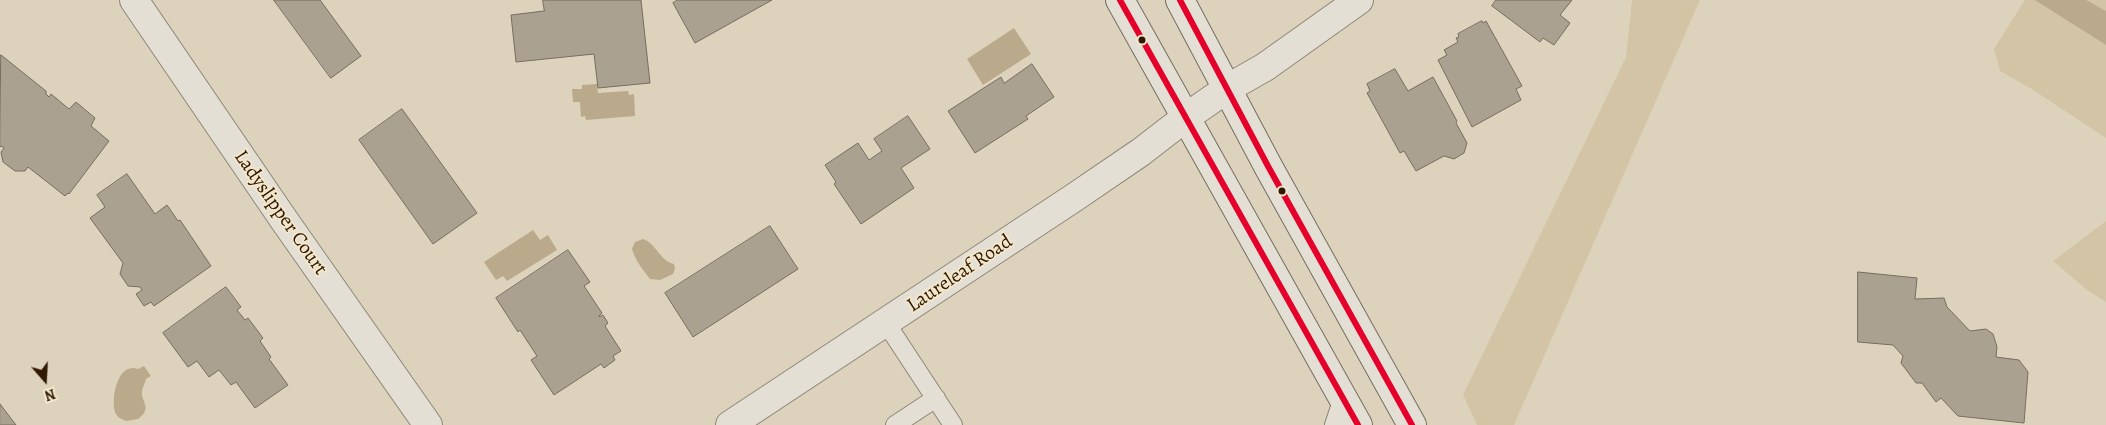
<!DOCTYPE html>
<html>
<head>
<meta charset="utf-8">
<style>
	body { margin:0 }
	#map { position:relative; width:2106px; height:425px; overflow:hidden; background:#ddd3bd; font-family:Alegreya,serif }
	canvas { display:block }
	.north { position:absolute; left:20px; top:355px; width:50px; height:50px; -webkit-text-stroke:4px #f2e6cb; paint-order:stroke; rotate:161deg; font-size:14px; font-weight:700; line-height:20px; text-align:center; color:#301803 }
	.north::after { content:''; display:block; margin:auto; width:18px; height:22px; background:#301803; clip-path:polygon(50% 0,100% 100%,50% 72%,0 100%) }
</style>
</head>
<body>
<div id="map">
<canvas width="2106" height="425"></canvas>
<div class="north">N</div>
</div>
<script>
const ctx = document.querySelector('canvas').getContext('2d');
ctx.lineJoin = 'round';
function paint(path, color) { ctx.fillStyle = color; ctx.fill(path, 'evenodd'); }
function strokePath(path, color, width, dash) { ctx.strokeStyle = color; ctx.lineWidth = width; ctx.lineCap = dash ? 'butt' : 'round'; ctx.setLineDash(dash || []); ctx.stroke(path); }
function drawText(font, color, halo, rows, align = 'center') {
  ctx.font = font + ' Alegreya,serif'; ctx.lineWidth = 4; ctx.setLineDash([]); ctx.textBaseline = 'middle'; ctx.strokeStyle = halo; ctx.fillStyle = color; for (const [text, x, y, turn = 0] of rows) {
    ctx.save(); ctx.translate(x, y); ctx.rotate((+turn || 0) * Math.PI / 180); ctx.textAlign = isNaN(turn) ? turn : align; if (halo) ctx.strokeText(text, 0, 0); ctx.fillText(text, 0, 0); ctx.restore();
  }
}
paint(new Path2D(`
	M1632,0H1700L1514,425H1477L1463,395L1626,57Z
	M2025,0H2106V138L2030,88L2000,71L1994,49Z
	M2106,221V302L2087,290L2053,261Z`), '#d3c4a5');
paint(new Path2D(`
	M2035,0H2086L2106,11V45Z
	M1014,28L1031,54L983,85L967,59Z
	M597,84L598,93L628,91L629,95L634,94L635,116L586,120L585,116L581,117L580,102H573L572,89H582V85Z
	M533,230L540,240L548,235L557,250L507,281L503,276L496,280L484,262Z
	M643,239C656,243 660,261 674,264L675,268L673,274L660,280L650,279C643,270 635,260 632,249L635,242Z
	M144,366L151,376L146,379C145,384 142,388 142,392C141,402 153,408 138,419L126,421C122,419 118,418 116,414C110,404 116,361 138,369Z`), '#baa98b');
const building = new Path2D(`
	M274,0H320L361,56L331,78Z
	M543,0H641L650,83L598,88L594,54L516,62L511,15L544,11Z
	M678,0H772L695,43L673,3Z
	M1496,0H1572L1560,15L1570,23L1554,45L1543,38L1540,42L1492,6Z
	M1482,21L1483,23L1486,21L1522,86L1516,89L1521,100L1472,127L1438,60L1447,55L1444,50L1458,42L1456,38L1459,37L1458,34Z
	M1,55L46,91V94L49,97L51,94L69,109L76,102L95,118L91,126L109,141L69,194L68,193L65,196L28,167L25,171H15L3,162L1,152L4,148L1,146L0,147Z
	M1032,64L1054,97L1026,116L1028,119L975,153L948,111L1001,77L1004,83Z
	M1395,69L1408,91L1433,77L1457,121L1456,123L1467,143L1464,153L1454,159L1444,156L1416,171L1404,151L1400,153L1367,93L1370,91L1367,84Z
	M402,109L477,213L433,244L359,140Z
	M908,116L930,149L901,168L914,188L861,224L834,184L836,182L825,165L858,143L869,160L882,151L874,139Z
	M127,174L155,214L167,205L178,221L180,220L211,266L154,306L151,302L144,306L136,294L142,290L140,287L128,286L120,274L123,263L90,218L105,207L97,195Z
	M770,226L798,269L693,337L665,293Z
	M568,250L590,282L584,286L602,313L599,316V317L603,315L608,323L605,326L621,351L613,356L615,360L604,368L601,364L554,395L531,360L537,356L520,330L518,332L496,298Z
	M1858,272L1917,278L1915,299L1944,298L1947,307L1970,331L1986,329L1993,334L1997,347L1996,357L2019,360L2028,372L2024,423L1958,416L1941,398L1936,402L1922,383H1916L1901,363L1903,356L1893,345L1858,342Z
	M226,287L241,307L237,310L245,320L248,318L263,338L260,341L271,357L269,359L288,385L255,408L236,382L231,385L219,370L209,377L197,361L188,367L163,333Z
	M0,404L16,425H0Z`);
paint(building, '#aaa191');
strokePath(building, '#766d5f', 1);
const service = new Path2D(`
	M886,323L953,425
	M895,425L936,398
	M1334,425L1343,398`);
const minor = new Path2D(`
	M134,0L284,220L428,425
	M730,425L1075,197L1141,152L1185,118L1228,88L1265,67L1359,0`);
const secondary = new Path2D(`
	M1120,0L1358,425
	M1180,0L1269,168L1412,425`);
strokePath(service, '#8f8677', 20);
strokePath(minor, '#8f8677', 30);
strokePath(secondary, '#766d5f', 30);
strokePath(service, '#e4dfd4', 18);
strokePath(minor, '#e4dfd4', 28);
strokePath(secondary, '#e4dfd4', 28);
strokePath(new Path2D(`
	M1120,0L1358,425
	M1180,0L1269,168L1412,425`), '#e4002b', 6);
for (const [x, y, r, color] of [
	[1142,40,4.5,"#301803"],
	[1282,191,4.5,"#301803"]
]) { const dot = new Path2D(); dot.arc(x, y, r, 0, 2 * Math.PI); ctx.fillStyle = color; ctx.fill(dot); strokePath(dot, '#f2e6cb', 2); }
drawText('20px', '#301803', '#f2e6cb', [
	["Ladyslipper Court",280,213,55],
	["Laureleaf Road",960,274,-34]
]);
</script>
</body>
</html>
